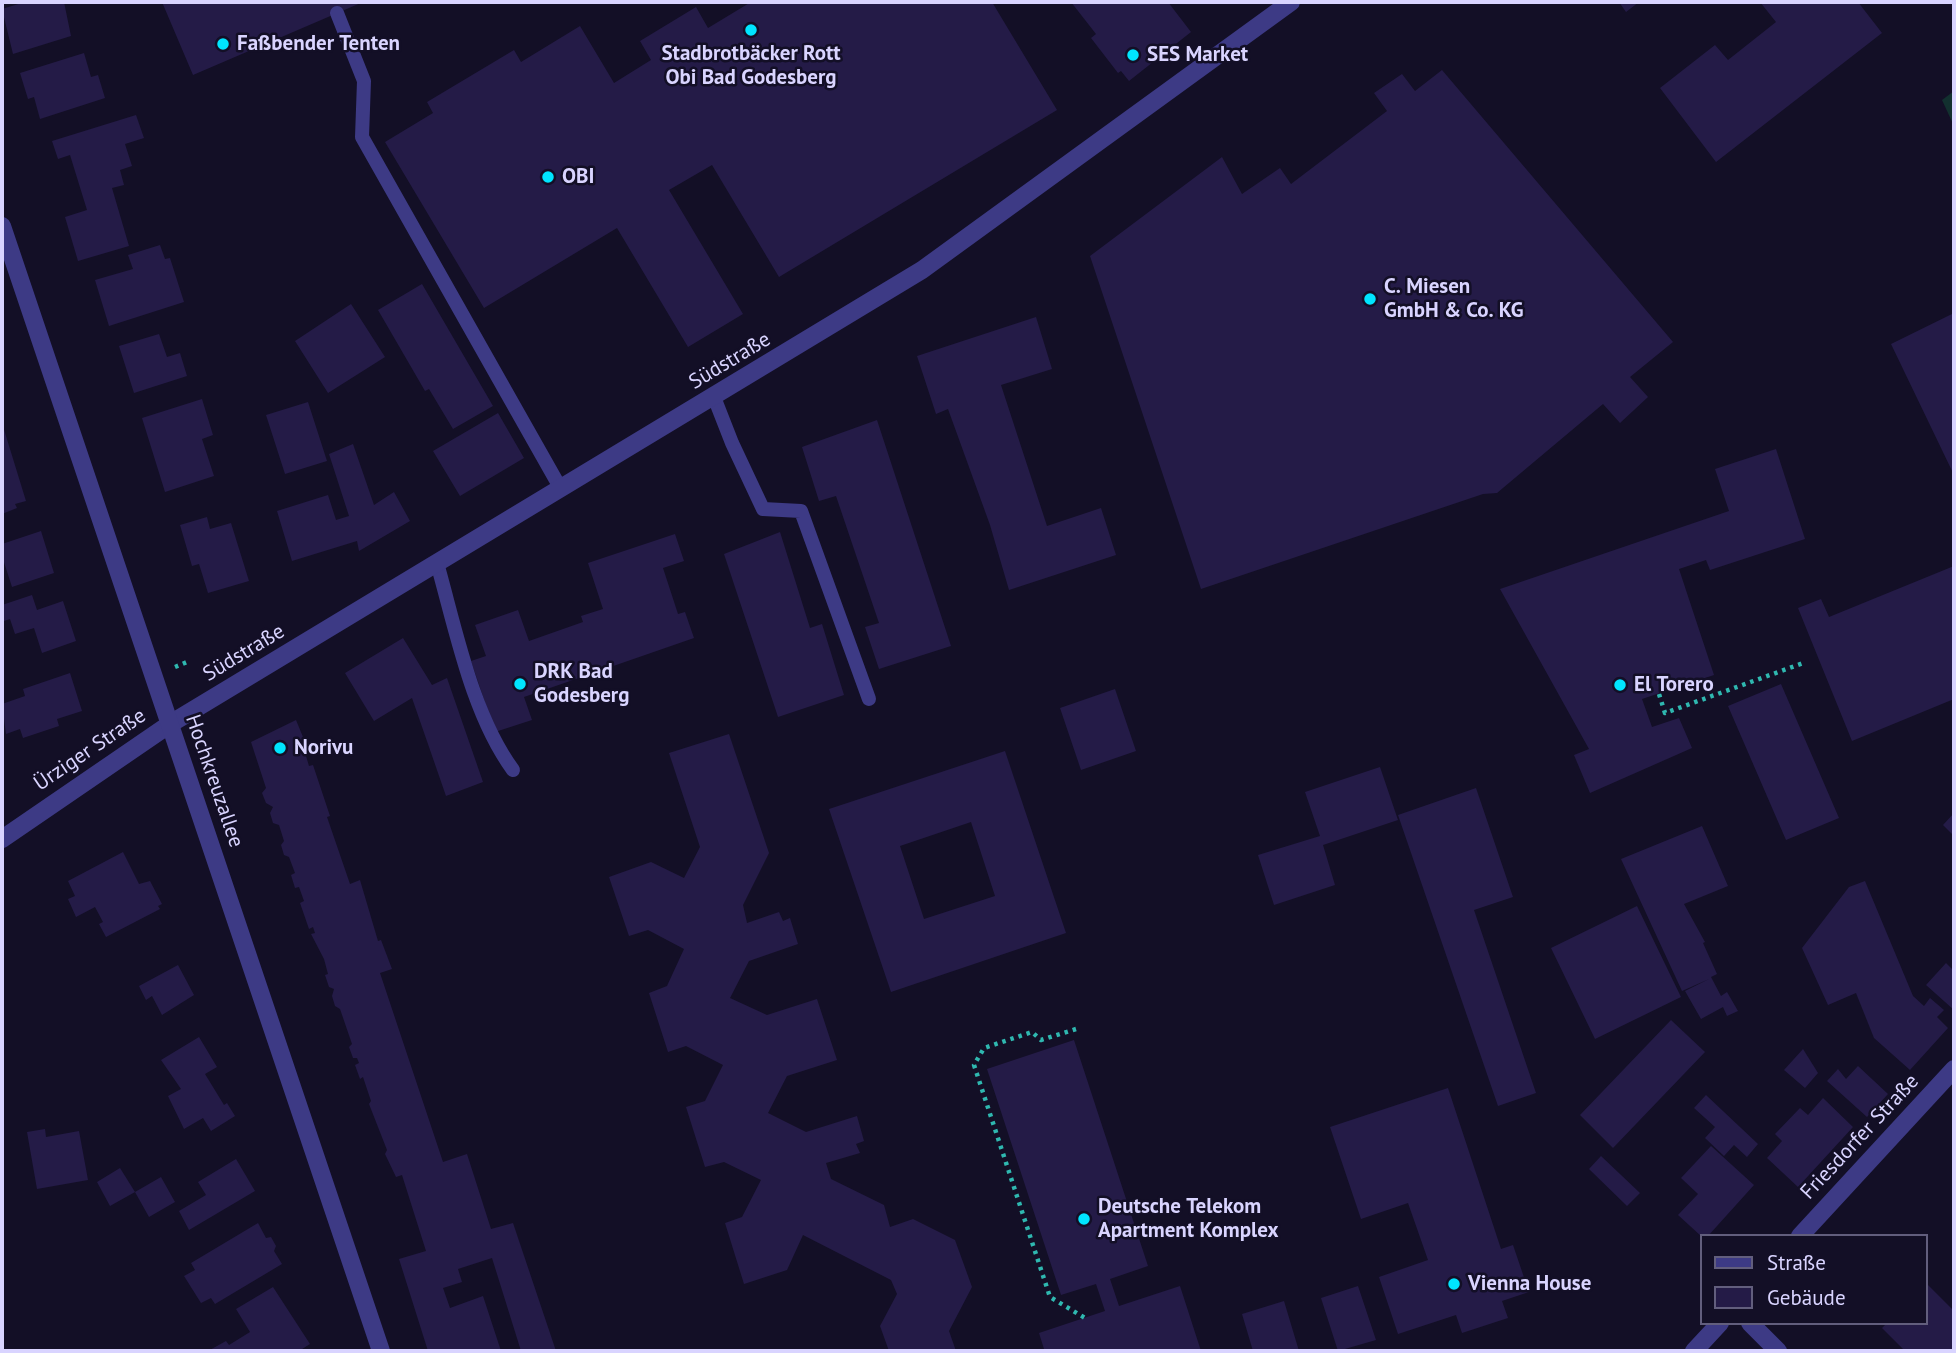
<!DOCTYPE html>
<html>
<head>
<meta charset="utf-8">
<style>
	body { margin:0 }
	#map { position:relative; width:1956px; height:1353px; overflow:hidden; background:#130f26; font-family:"PT Sans",sans-serif }
	canvas { display:block }
	.frame { position:absolute; inset:0; border:4px solid #d9d4ff; pointer-events:none }
	.legend { position:absolute; left:1700px; top:1234px; width:228px; height:91px; box-sizing:border-box; background:#130f26; border:2px solid #625e7d; margin:0; padding:9px 12px; list-style:none; font-size:21px; color:#d9d4ff }
	.legend li { display:flex; align-items:center; gap:14px; height:35px }
	.legend b { width:35px; border:2px solid #625e7d }
</style>
</head>
<body>
<div id="map">
<canvas width="1956" height="1353"></canvas>
<div class="frame"></div>
<ul class="legend">
<li><b style="height:9px;background:#3d3a85"></b>Straße</li>
<li><b style="height:19px;background:#241b47"></b>Gebäude</li>
</ul>
</div>
<script>
const ctx = document.querySelector('canvas').getContext('2d');
ctx.lineJoin = 'round';
function paint(path, color) { ctx.fillStyle = color; ctx.fill(path, 'evenodd'); }
function strokePath(path, color, width, dash) { ctx.strokeStyle = color; ctx.lineWidth = width; ctx.lineCap = dash ? 'butt' : 'round'; ctx.setLineDash(dash || []); ctx.stroke(path); }
function drawText(font, color, halo, rows, align = 'center') {
  ctx.font = font + ' "PT Sans",sans-serif'; ctx.lineWidth = 5; ctx.setLineDash([]); ctx.textBaseline = 'middle'; ctx.strokeStyle = halo; ctx.fillStyle = color; for (const [text, x, y, turn = 0] of rows) {
    ctx.save(); ctx.translate(x, y); ctx.rotate((+turn || 0) * Math.PI / 180); ctx.textAlign = isNaN(turn) ? turn : align; if (halo) ctx.strokeText(text, 0, 0); ctx.fillText(text, 0, 0); ctx.restore();
  }
}
paint(new Path2D(`
	M1954,91V126L1942,100Z`), '#12302f');
paint(new Path2D(`
	M25,2H64L71,36L13,54L2,9Z
	M162,2H363L193,75Z
	M751,2H992L1057,110L779,277L712,165L669,190L743,314L688,347L617,228L484,308L385,142L433,113L427,102L514,50L521,62L580,26L614,83L651,60L640,41L696,7L708,28Z
	M1071,2H1168L1191,32L1129,81L1121,71L1118,73L1091,38L1096,34Z
	M1619,2H1639L1626,12Z
	M1760,2H1858L1882,33L1716,162L1660,88L1715,45L1728,60L1776,22Z
	M84,53L91,77L98,75L105,98L40,119L34,97L28,99L20,73Z
	M1442,70L1673,342L1630,377L1648,397L1620,423L1603,404L1497,493L1483,494L1201,589L1090,256L1222,157L1242,194L1280,168L1291,184L1387,111L1374,93L1402,74L1415,91Z
	M136,115L144,138L125,144L132,166L120,170L124,185L112,188L129,246L78,261L65,217L87,210L70,155L58,159L52,141Z
	M160,245L165,259L170,258L184,302L109,326L95,280L133,269L128,255Z
	M422,284L493,406L453,429L429,389L425,391L378,310Z
	M351,304L385,357L328,393L295,341Z
	M1954,313V475L1891,344Z
	M1036,317L1052,369L1001,385L1047,526L1101,508L1116,555L1009,590L990,525L948,409L936,414L917,356Z
	M159,334L167,357L180,353L187,376L134,393L119,346Z
	M202,399L213,435L202,439L214,476L165,492L142,418Z
	M308,402L327,461L285,474L266,415Z
	M498,413L524,458L460,496L433,451Z
	M877,420L951,646L879,669L865,627L879,623L836,496L819,501L802,447Z
	M2,423L26,501L15,504L17,508L2,514Z
	M353,444L374,505L394,492L410,521L359,551L357,541L292,561L277,511L328,495L336,520L349,516L329,454Z
	M1776,449L1805,539L1710,570L1706,560L1679,569L1714,675L1642,699L1652,727L1679,718L1692,748L1590,793L1574,755L1589,749L1500,589L1729,511L1715,469Z
	M207,517L210,529L231,523L249,581L208,593L199,564L192,566L180,525Z
	M41,531L54,573L12,587L2,556V544Z
	M780,532L810,628L822,624L844,695L778,717L724,554Z
	M675,534L684,561L663,568L678,614L685,612L694,638L524,697L532,720L495,732L471,661L486,656L475,625L518,610L529,641L583,622L581,616L603,609L588,563Z
	M1954,566V699L1852,741L1798,608L1821,599L1829,617Z
	M32,595L37,610L63,601L76,641L42,653L34,628L15,634L10,619L4,621L2,605Z
	M403,638L432,685L447,678L483,782L446,796L412,698L374,721L345,673Z
	M70,673L82,711L57,719L59,726L23,738L20,729L6,734L2,704L25,696L23,689Z
	M1781,684L1839,818L1786,840L1728,706Z
	M1115,689L1136,751L1081,770L1060,708Z
	M296,720L310,754L306,756L309,766L313,765L330,816L327,817L350,884L360,880L378,941L381,940L392,969L380,973L443,1162L467,1154L491,1229L513,1223L556,1351H521L492,1258L458,1269L462,1282L443,1288L450,1308L483,1296L501,1351H428L399,1259L426,1251L402,1175L396,1177L385,1154L387,1150L369,1104L371,1101L363,1077L360,1079L355,1065L359,1063L357,1058H353L349,1047L352,1044L340,1009L335,1006L332,996L334,989L329,987L325,975L328,974L324,959L311,934L315,933L313,927L309,929L300,903L304,901L299,887L295,888L291,875L295,873L289,857L284,855L281,845L284,841L279,825L273,823L270,813L273,807L266,803L262,793L266,788L251,742Z
	M729,734L769,853L743,905L747,923L779,912L783,921L790,918L798,944L749,961L730,998L767,1015L817,999L837,1060L787,1076L768,1113L806,1132L857,1116L864,1141L856,1144L860,1153L826,1163L831,1179L884,1205L890,1227L913,1219L955,1240L972,1287L949,1331L956,1351H889L880,1326L897,1294L891,1280L803,1235L787,1270L744,1284L725,1223L742,1217L761,1180L724,1162L705,1167L686,1107L705,1101L723,1065L686,1046L668,1052L649,993L667,986L684,949L648,930L629,936L609,877L651,862L684,878L700,847L669,753Z
	M1005,751L1066,933L891,992L829,809ZM971,822L995,896L924,919L900,846Z
	M1380,767L1398,820L1323,845L1335,885L1274,905L1258,855L1320,836L1305,792Z
	M1476,788L1513,897L1474,910L1536,1093L1498,1106L1398,815Z
	M1954,813V836L1943,825Z
	M1702,826L1728,886L1684,904L1705,942L1703,943L1717,974L1711,977L1721,996L1727,992L1738,1011L1727,1016L1723,1007L1701,1019L1685,991L1709,979L1682,991L1621,859Z
	M123,852L139,884L150,881L162,904L158,906L160,909L106,937L99,924L103,922L95,907L76,917L68,899L75,896L68,881Z
	M1865,881L1913,996L1924,1006L1930,998L1944,1010L1937,1017L1948,1028L1910,1070L1874,1038L1856,993L1828,1005L1802,948L1849,887Z
	M1637,906L1681,997L1595,1039L1551,948Z
	M1946,963L1954,971V1010L1926,985Z
	M178,965L194,995L162,1015L152,996L146,1000L139,986Z
	M1671,1020L1705,1052L1613,1148L1580,1115Z
	M199,1037L217,1067L205,1074L224,1105L227,1103L235,1116L211,1131L203,1118L184,1129L168,1096L181,1089L161,1060Z
	M1074,1040L1148,1266L1110,1279L1119,1306L1180,1286L1201,1351H1039L1044,1349L1039,1333L1105,1311L1096,1284L1061,1295L987,1069Z
	M1803,1049L1818,1073L1805,1088L1784,1070Z
	M1858,1066L1888,1094L1867,1117L1827,1081L1838,1069L1846,1079Z
	M1448,1088L1501,1249L1513,1245L1529,1292L1502,1301L1508,1318L1462,1333L1456,1315L1398,1334L1379,1277L1428,1260L1408,1203L1361,1219L1330,1127Z
	M1706,1095L1758,1144L1747,1157L1734,1145L1724,1156L1705,1138L1715,1127L1694,1108Z
	M1823,1098L1853,1127L1798,1187L1767,1158L1782,1141L1775,1134L1800,1108L1808,1115Z
	M45,1129L46,1137L79,1131L88,1180L37,1189L27,1132Z
	M1711,1146L1754,1185L1708,1236H1701L1678,1215L1698,1194L1681,1178Z
	M1601,1156L1640,1193L1627,1206L1589,1169Z
	M236,1159L255,1191L189,1230L179,1211L206,1195L198,1182Z
	M120,1168L135,1192L110,1206L97,1182Z
	M161,1177L175,1202L149,1217L135,1192Z
	M258,1223L266,1238L271,1237L276,1246L274,1251L282,1264L215,1304L211,1298L201,1303L184,1276L195,1270L191,1263Z
	M1926,1283L1954,1311V1351H1905L1882,1328L1887,1323H1926Z
	M1358,1286L1376,1340L1338,1351L1321,1298Z
	M273,1287L310,1344L299,1351H208L226,1341L229,1345L250,1332L236,1309Z
	M1284,1301L1299,1351H1253L1242,1314Z`), '#241b47');
strokePath(new Path2D(`
	M175,667L187,662
	M1659,694L1665,713L1806,662
	M1076,1029L1041,1040L1032,1032L984,1048L974,1065L1050,1297L1085,1318`), '#2fb8b0', 4.5, [3.5, 5]);
strokePath(new Path2D(`
	M337,13L364,81L362,137L561,489
	M714,397L732,443L763,509L801,511L869,699
	M437,563C456,630 472,714 513,770`), '#3d3a85', 14);
strokePath(new Path2D(`
	M2,839L170,724L922,270L1291,2
	M1750,1323L1778,1351`), '#3d3a85', 18);
strokePath(new Path2D(`
	M2,226L381,1351
	M1800,1236L1954,1069
	M1694,1351L1720,1323`), '#3d3a85', 18);
for (const [x, y, r, color] of [
	[751,30,7,"#00e5ff"],
	[223,44,7,"#00e5ff"],
	[1133,55,7,"#00e5ff"],
	[548,177,7,"#00e5ff"],
	[1370,299,7,"#00e5ff"],
	[520,684,7,"#00e5ff"],
	[1620,685,7,"#00e5ff"],
	[280,748,7,"#00e5ff"],
	[1084,1219,7,"#00e5ff"],
	[1454,1284,7,"#00e5ff"]
]) { const dot = new Path2D(); dot.arc(x, y, r, 0, 2 * Math.PI); ctx.fillStyle = color; ctx.fill(dot); strokePath(dot, '#130f26', 2.5); }
drawText('bold 21px', '#d9d4ff', '#130f26', [
	["Faßbender Tenten",237,44],
	["Stadbrotbäcker Rott",751,54,"center"],
	["Obi Bad Godesberg",751,78,"center"],
	["SES Market",1147,55],
	["OBI",562,177],
	["C. Miesen",1384,287],
	["GmbH & Co. KG",1384,311],
	["DRK Bad",534,672],
	["Godesberg",534,696],
	["El Torero",1634,685],
	["Norivu",294,748],
	["Deutsche Telekom",1098,1207],
	["Apartment Komplex",1098,1231],
	["Vienna House",1468,1284]
], 'left');
drawText('21px', '#d9d4ff', '#130f26', [
	["Südstraße",730,361,-31],
	["Südstraße",244,653,-31],
	["Ürziger Straße",90,750,-34],
	["Hochkreuzallee",214,781,71],
	["Friesdorfer Straße",1860,1137,-47]
]);
</script>
</body>
</html>
